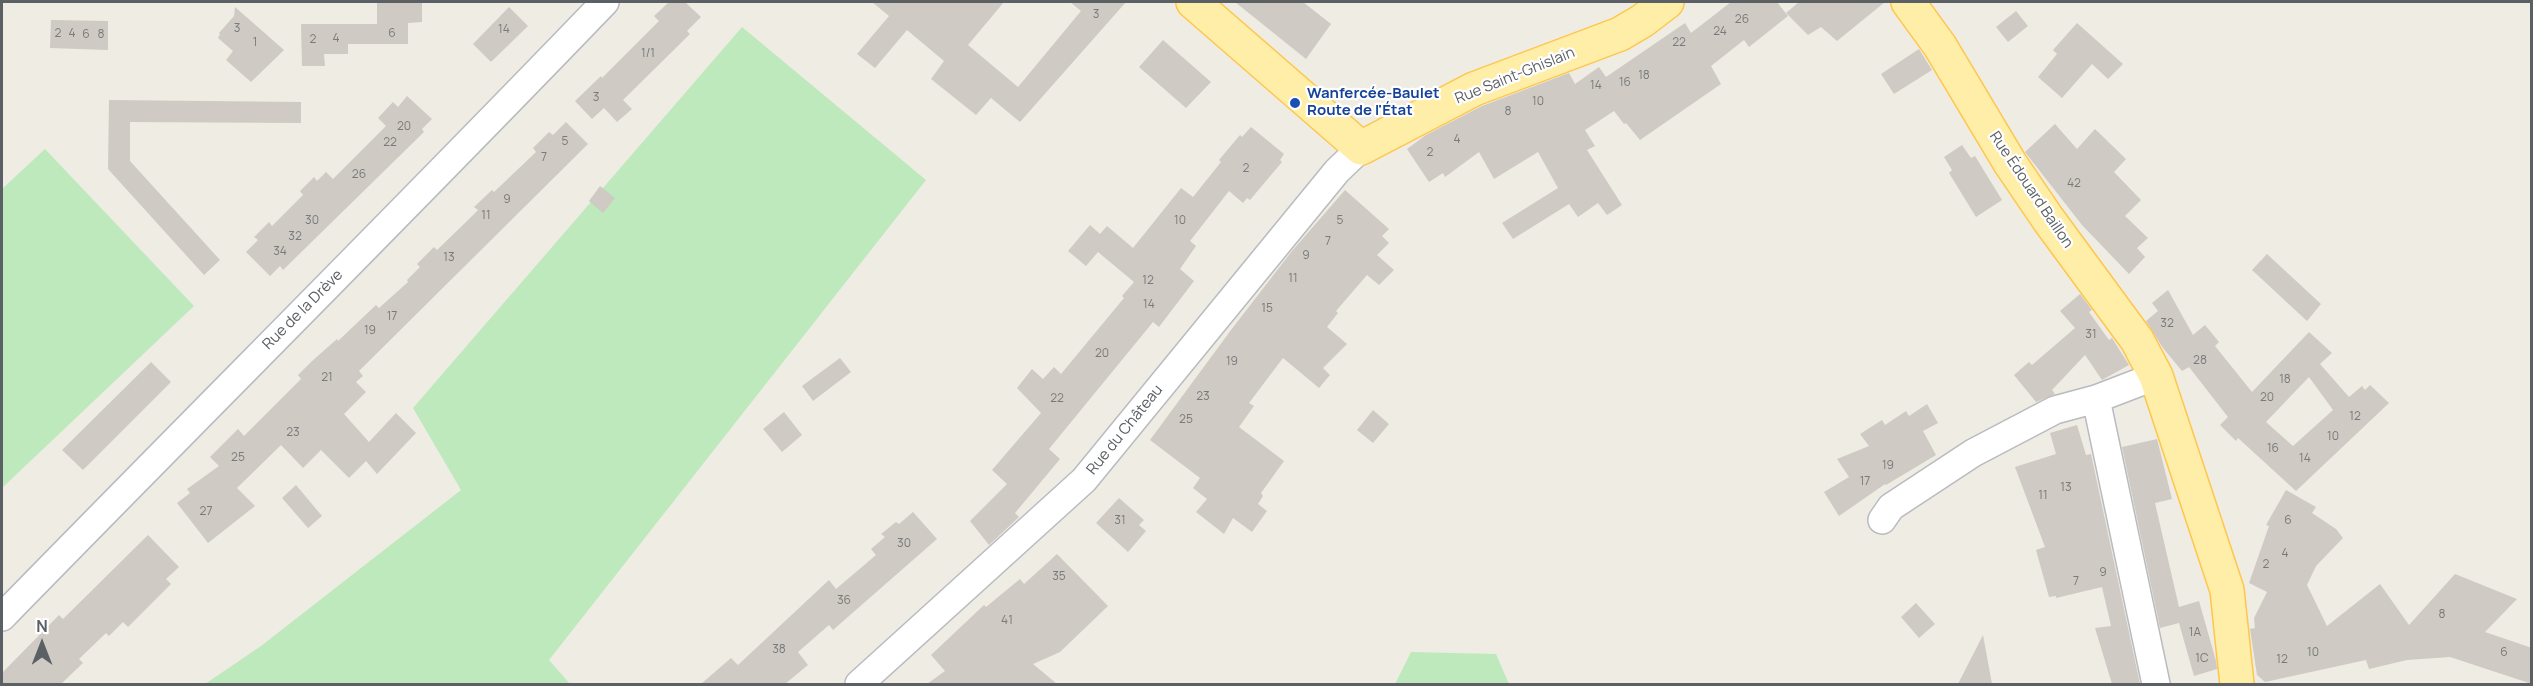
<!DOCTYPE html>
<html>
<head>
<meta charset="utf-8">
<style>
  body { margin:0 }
  #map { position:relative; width:2533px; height:686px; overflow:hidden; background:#efece3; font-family:Manrope,sans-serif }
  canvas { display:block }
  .frame { position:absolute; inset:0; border:3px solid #5b6065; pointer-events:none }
  .north { position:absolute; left:12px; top:614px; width:60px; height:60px; -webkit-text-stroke:4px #fff; paint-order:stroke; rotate:0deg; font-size:16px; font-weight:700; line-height:24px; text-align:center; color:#5b6065 }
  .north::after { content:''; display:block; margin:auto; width:21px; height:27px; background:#5b6065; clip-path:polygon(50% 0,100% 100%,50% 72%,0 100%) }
</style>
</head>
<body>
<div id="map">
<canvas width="2533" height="686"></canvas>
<div class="frame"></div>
<div class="north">N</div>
</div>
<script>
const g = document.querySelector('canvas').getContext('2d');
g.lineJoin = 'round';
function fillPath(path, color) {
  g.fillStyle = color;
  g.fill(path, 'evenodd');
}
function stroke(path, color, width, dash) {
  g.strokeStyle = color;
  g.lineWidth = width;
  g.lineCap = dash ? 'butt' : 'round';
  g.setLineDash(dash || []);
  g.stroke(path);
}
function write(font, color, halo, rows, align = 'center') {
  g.font = font + ' Manrope,sans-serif';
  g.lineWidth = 4.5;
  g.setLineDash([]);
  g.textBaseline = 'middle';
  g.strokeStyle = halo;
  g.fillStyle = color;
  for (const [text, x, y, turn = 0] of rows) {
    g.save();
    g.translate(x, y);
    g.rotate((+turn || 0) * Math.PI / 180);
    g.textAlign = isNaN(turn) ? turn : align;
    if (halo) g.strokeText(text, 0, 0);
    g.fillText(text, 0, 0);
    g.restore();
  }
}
fillPath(new Path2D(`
  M 742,27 L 926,180 L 549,660 L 570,684 L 205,684 L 261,646 L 461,490 L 413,408 Z
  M 45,149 L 194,306 L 2,488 L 2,189 Z
  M 1411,652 L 1496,654 L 1509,684 L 1395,684 Z`), '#bee9bc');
fillPath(new Path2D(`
  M 377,2 L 422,2 L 422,22 L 408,23 L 408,44 L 348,44 L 348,54 L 324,54 L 325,66 L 302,66 L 301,24 L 377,24 Z
  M 669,2 L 685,2 L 701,17 L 687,31 L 690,34 L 623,100 L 632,109 L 617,122 L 604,108 L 592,119 L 575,101 L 601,76 L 602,78 L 659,21 L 654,16 Z
  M 872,2 L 1004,2 L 968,45 L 1018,87 L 1081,11 L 1070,2 L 1126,2 L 1020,122 L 991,98 L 976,115 L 931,79 L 944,61 L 907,30 L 875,68 L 857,54 L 889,16 Z
  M 1235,2 L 1303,2 L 1331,24 L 1306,59 Z
  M 1731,2 L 1777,2 L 1788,16 L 1749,47 L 1744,40 L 1711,66 L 1721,84 L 1640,140 L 1626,123 L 1624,124 L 1614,111 L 1585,130 L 1595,146 L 1587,150 L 1622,205 L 1607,215 L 1598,203 L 1578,217 L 1569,204 L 1513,239 L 1502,223 L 1558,188 L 1538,152 L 1494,179 L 1479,152 L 1445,177 L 1443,173 L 1429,182 L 1407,149 L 1426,135 L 1482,106 L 1569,73 L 1575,84 L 1599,67 L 1606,77 L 1685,23 L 1691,33 Z
  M 1799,2 L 1885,2 L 1837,41 L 1821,27 L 1808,35 L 1786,13 Z
  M 235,7 L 284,50 L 251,82 L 226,60 L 233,51 L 218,38 L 220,34 L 219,33 L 234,16 Z
  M 509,7 L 528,26 L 491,62 L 473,44 Z
  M 2016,11 L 2028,26 L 2008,42 L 1996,27 Z
  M 51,20 L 108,21 L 108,50 L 50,48 Z
  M 2077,23 L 2123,64 L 2108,79 L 2092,64 L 2062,98 L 2038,77 L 2057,54 L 2053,50 Z
  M 1163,40 L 1211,82 L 1186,108 L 1139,67 Z
  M 1919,49 L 1932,70 L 1894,94 L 1881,74 Z
  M 407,96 L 432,119 L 422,129 L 424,132 L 283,270 L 280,266 L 270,276 L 246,252 L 258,240 L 254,237 L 269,222 L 272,226 L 303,195 L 300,191 L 314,177 L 317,181 L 326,172 L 333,179 L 386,126 L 378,118 L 393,102 L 398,107 Z
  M 109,100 L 301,102 L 301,123 L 130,122 L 130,161 L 220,260 L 204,275 L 108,169 Z
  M 566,122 L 588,144 L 359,371 L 363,376 L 356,382 L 366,392 L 344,414 L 369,442 L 396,413 L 416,433 L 377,474 L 366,461 L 349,478 L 321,450 L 303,468 L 281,445 L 237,488 L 255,506 L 208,543 L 177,503 L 190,493 L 187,489 L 219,466 L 210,457 L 238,429 L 244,436 L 301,379 L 298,375 L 311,362 L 337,339 L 338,341 L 376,305 L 379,308 L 408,282 L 407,280 L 420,267 L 417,264 L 434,247 L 437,250 L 465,223 L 478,210 L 474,207 L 492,190 L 494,192 L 536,152 L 533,148 L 549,132 L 553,135 Z
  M 2055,124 L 2077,149 L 2095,129 L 2126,159 L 2114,172 L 2141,200 L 2125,216 L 2148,238 L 2137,248 L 2145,257 L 2129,274 L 2082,225 L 2025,152 Z
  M 1251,127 L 1284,154 L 1280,160 L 1282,162 L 1250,200 L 1247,198 L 1243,203 L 1229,191 L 1190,241 L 1196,246 L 1180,269 L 1194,281 L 1159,327 L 1153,322 L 1049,449 L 1060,459 L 1015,513 L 1019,517 L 989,545 L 970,521 L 1007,484 L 992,470 L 1041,413 L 1017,388 L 1032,369 L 1043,379 L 1054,367 L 1061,374 L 1124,298 L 1122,296 L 1134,282 L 1098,252 L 1086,266 L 1068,251 L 1090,225 L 1100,234 L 1107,226 L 1133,248 L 1181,188 L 1193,197 L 1221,162 L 1219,160 L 1240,135 L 1242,137 Z
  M 1962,145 L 1971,158 L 1975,156 L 2002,200 L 1976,217 L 1949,173 L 1952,170 L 1944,157 Z
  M 600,186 L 615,198 L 603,213 L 589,201 Z
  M 1345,190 L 1389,229 L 1382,236 L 1389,243 L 1377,255 L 1394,270 L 1379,285 L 1367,275 L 1336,311 L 1338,313 L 1327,327 L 1347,344 L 1323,368 L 1330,375 L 1319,388 L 1283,358 L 1249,403 L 1254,406 L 1239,427 L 1284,461 L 1261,493 L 1263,496 L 1258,504 L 1267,511 L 1252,532 L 1233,518 L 1224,534 L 1196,512 L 1207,499 L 1193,488 L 1200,478 L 1150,440 L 1231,330 L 1292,251 Z
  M 2267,254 L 2321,304 L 2307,321 L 2252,270 Z
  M 2168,290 L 2193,335 L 2205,325 L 2219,342 L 2215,346 L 2252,392 L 2309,332 L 2332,353 L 2320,364 L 2349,397 L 2362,386 L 2365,390 L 2370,385 L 2389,403 L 2296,491 L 2238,438 L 2236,441 L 2220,425 L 2228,417 L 2189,367 L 2182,371 L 2163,348 L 2146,321 L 2158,311 L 2152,303 ZM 2309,377 L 2333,410 L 2293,446 L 2266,422 Z
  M 2080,294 L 2092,310 L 2089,312 L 2109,340 L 2112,338 L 2129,365 L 2102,380 L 2085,355 L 2052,390 L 2055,394 L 2036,402 L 2014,375 L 2029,362 L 2032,365 L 2075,328 L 2060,311 Z
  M 840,358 L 851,372 L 813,401 L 802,386 Z
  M 151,362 L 171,382 L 83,470 L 62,450 Z
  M 1927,404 L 1938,423 L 1923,431 L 1936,455 L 1886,485 L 1885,484 L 1839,516 L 1824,492 L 1849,477 L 1837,459 L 1869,446 L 1860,434 L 1882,420 L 1885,425 L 1906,411 L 1909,416 Z
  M 1373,410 L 1389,424 L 1373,443 L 1357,430 Z
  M 784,412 L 802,435 L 782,452 L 763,429 Z
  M 2077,425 L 2086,455 L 2091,454 L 2140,684 L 2112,684 L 2095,628 L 2111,626 L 2102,587 L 2056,598 L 2056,596 L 2049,597 L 2036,550 L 2045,547 L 2015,467 L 2056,454 L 2050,433 Z
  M 2157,439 L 2172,499 L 2155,503 L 2179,607 L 2199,601 L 2216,661 L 2217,669 L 2194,676 L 2179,623 L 2160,628 L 2122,447 Z
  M 296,485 L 322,516 L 308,528 L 282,498 Z
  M 2286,490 L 2316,507 L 2312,513 L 2336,529 L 2343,538 L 2316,566 L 2307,585 L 2327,626 L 2380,584 L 2409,625 L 2455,574 L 2517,599 L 2485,632 L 2532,648 L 2532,684 L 2450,657 L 2407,660 L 2369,669 L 2366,660 L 2265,682 L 2257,675 L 2250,629 L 2255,628 L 2254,618 L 2267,592 L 2249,583 L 2269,526 L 2266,525 Z
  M 1119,498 L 1144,520 L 1139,525 L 1146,531 L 1128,552 L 1096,523 Z
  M 913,512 L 937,539 L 833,630 L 829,625 L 798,652 L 808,665 L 785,684 L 701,684 L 731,658 L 738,665 L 829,580 L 836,589 L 876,555 L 871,549 L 885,537 L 881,534 L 896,522 L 899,524 Z
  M 148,535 L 179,567 L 166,579 L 171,584 L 128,627 L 123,622 L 109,636 L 106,633 L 79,659 L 83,663 L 61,684 L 2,684 L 2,673 L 59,615 L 63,619 Z
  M 1057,554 L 1108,606 L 1060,652 L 1033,664 L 1057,684 L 927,684 L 945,671 L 931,655 L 984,605 L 986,607 L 1020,579 L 1024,584 Z
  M 1916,603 L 1935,624 L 1919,638 L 1901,617 Z
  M 1983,635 L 1992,684 L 1958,684 Z`), '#cfcac3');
const minor = new Path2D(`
  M 2096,399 L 2156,684
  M 1882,520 L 1891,507 L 1973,453 L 2055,410 L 2096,399 L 2156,376
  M 2,617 C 202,412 406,209 605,2
  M 859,684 L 1084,480 L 1337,171 L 1361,148`);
const major = new Path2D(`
  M 1193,2 L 1361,148 L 1474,89 L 1620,34 L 1642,21 L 1667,2
  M 1908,2 L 1940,46 L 2010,163 L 2048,219 L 2137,340 L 2156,376 L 2227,590 L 2237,684`);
stroke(minor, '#b8bbc0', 30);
stroke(major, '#ffc64c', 36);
stroke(minor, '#fff', 27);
stroke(major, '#ffeea8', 33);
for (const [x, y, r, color] of [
  [1295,103,6,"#1a4fb4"]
]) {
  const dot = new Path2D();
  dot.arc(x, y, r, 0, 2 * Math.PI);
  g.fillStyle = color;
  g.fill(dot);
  stroke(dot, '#fff', 2);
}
write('12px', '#787a7c', null, [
  ["3",1096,15],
  ["26",1742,20],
  ["3",237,29],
  ["14",504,30],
  ["24",1720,32],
  ["2",58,34],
  ["4",72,34],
  ["6",392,34],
  ["6",86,35],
  ["8",101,35],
  ["4",336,39],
  ["2",313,40],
  ["1",255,43],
  ["22",1679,43],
  ["1/1",648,54],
  ["18",1644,76],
  ["16",1625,83],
  ["14",1596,86],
  ["3",596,98],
  ["10",1538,102],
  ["8",1508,112],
  ["20",404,127],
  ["4",1457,140],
  ["5",565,142],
  ["22",390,143],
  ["2",1430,153],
  ["7",544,158],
  ["2",1246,169],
  ["26",359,175],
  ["42",2074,184],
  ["9",507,200],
  ["11",486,216],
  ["30",312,221],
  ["10",1180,221],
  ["5",1340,221],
  ["32",295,237],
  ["7",1328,242],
  ["34",280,252],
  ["9",1306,256],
  ["13",449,258],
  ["11",1293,279],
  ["12",1148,281],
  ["14",1149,305],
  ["15",1267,309],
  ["17",392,317],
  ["32",2167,324],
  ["19",370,331],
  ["31",2091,335],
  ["20",1102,354],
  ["28",2200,361],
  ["19",1232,362],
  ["21",327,378],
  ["18",2285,380],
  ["23",1203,397],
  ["20",2267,398],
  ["22",1057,399],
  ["12",2355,417],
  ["25",1186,420],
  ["23",293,433],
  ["10",2333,437],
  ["16",2273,449],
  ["25",238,458],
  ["14",2305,459],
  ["19",1888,466],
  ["17",1865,482],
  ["13",2066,488],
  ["11",2043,496],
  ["27",206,512],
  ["31",1120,521],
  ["6",2288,521],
  ["30",904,544],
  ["4",2285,554],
  ["2",2266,565],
  ["9",2103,573],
  ["35",1059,577],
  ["7",2076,582],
  ["36",844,601],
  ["8",2442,615],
  ["41",1007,621],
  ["1A",2195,633],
  ["38",779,650],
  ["10",2313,653],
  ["6",2504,653],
  ["1C",2202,659],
  ["12",2282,660]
]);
write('15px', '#5b6065', '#fff', [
  ["Rue Saint-Ghislain",1515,76,-22],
  ["Rue Édouard Baillon",2031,190,56],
  ["Rue de la Drève",303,310,-45],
  ["Rue du Château",1125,430,-51]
]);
write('bold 15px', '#164399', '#fff', [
  ["Wanfercée-Baulet",1307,94],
  ["Route de l'État",1307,111]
], 'left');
</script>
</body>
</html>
